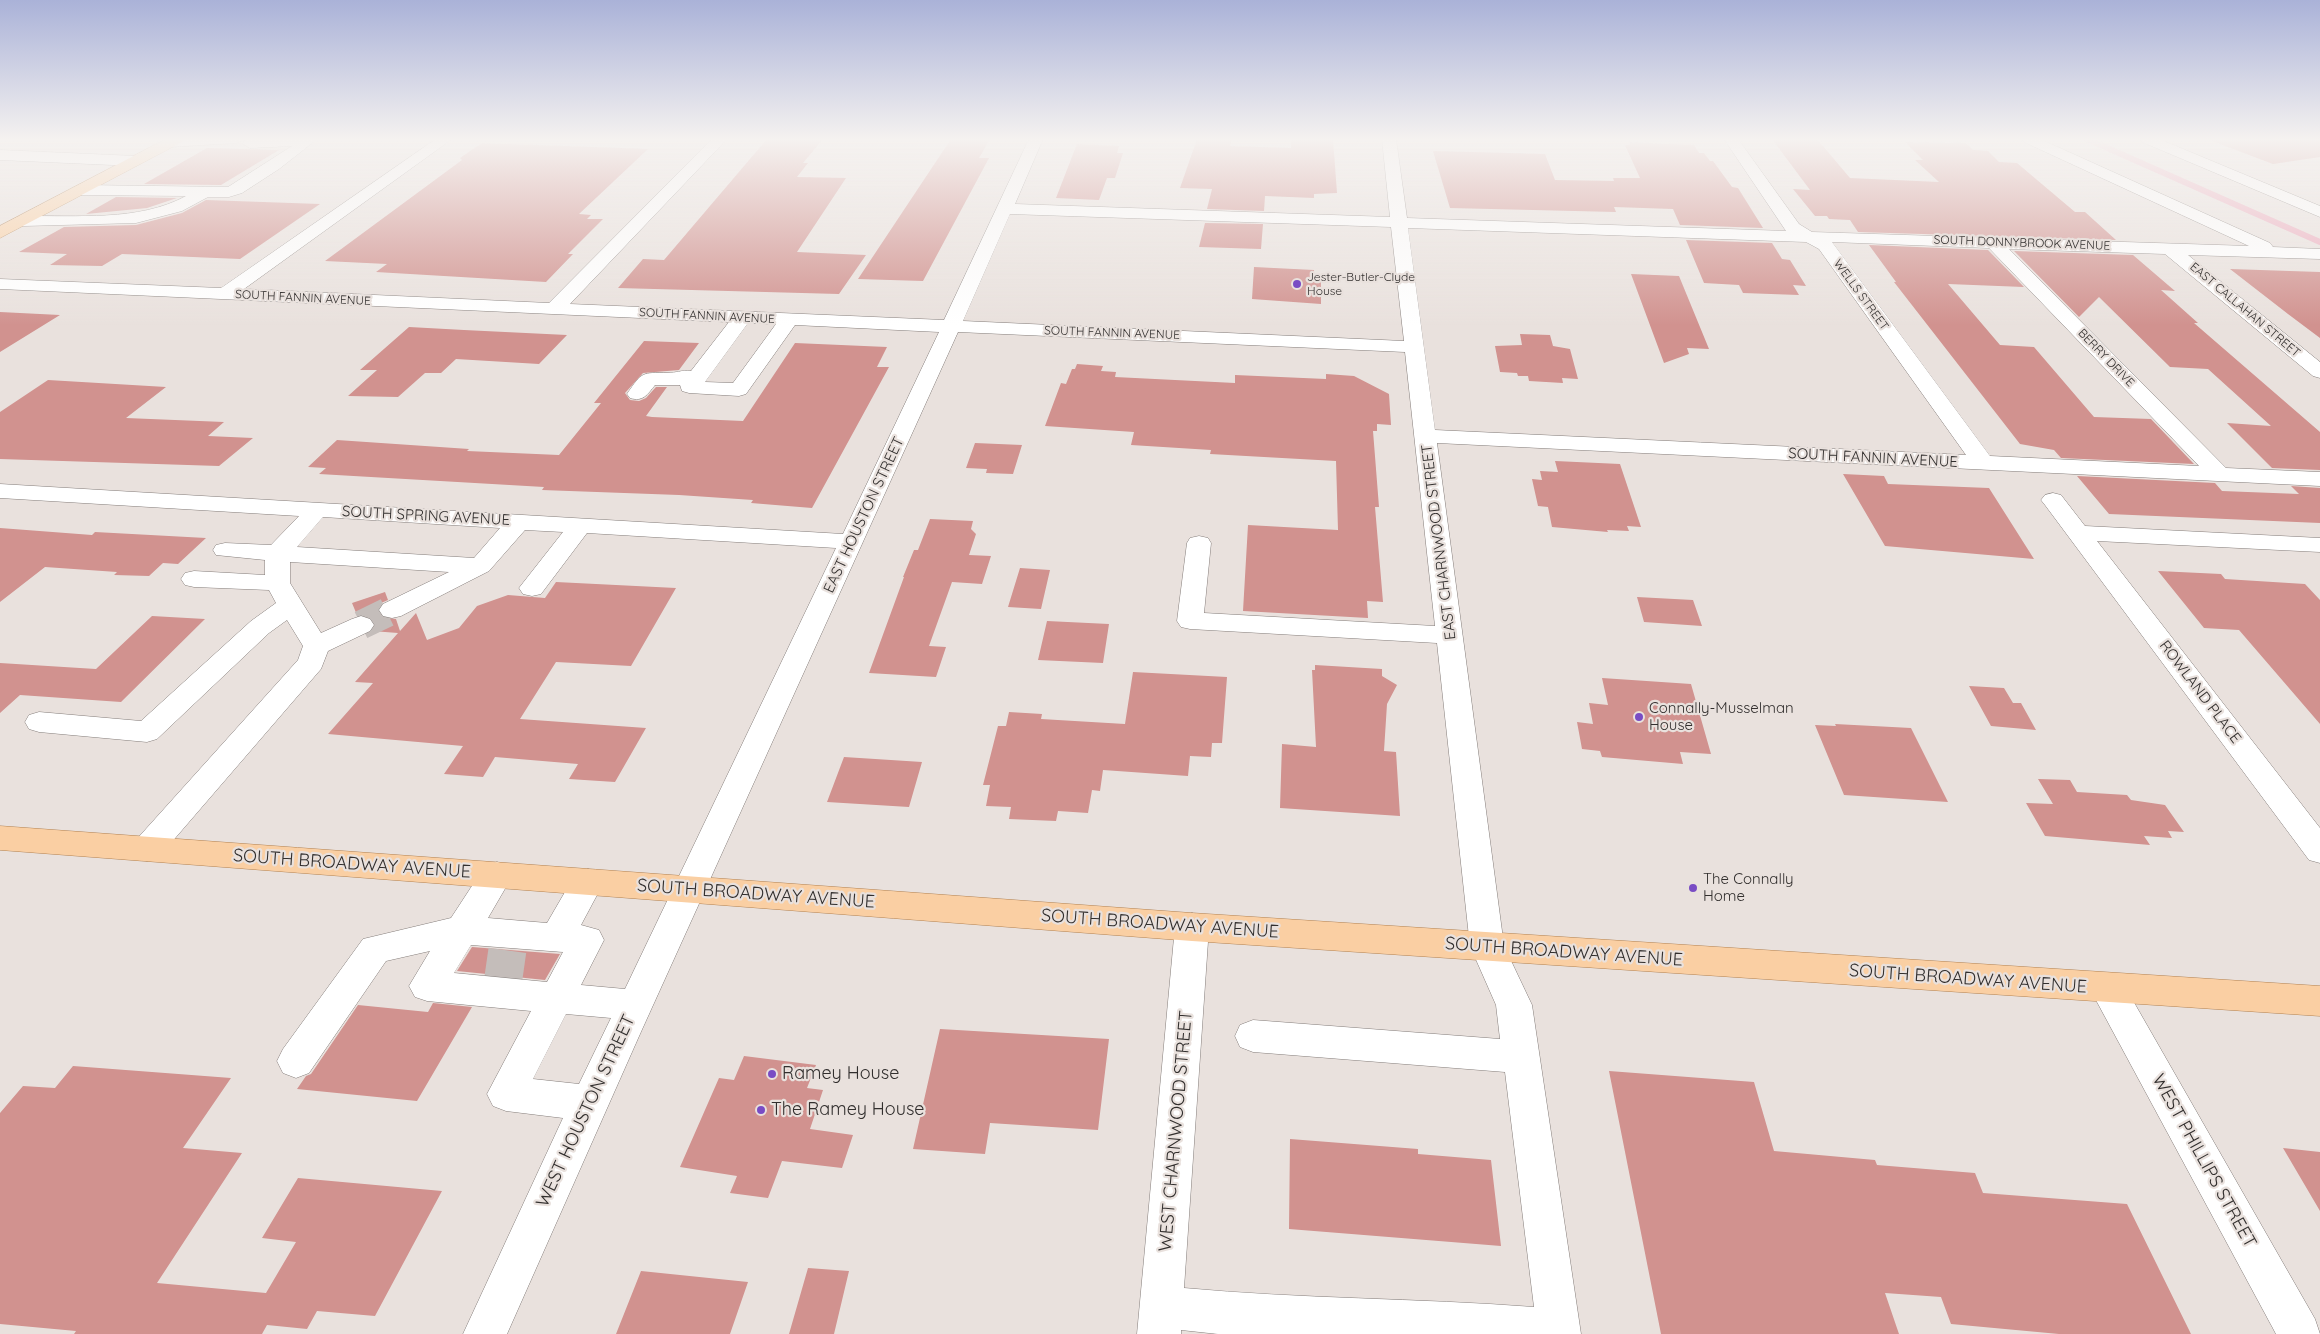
<!DOCTYPE html>
<html>
<head>
<meta charset="utf-8">
<style>
  body { margin:0 }
  canvas { display:block; background:#e9e1dd }
</style>
</head>
<body>
<canvas width="2320" height="1334"></canvas>
<script>
const g = document.querySelector('canvas').getContext('2d');
g.lineJoin = 'round';
function stroke(path, color, width, dash) {
  g.strokeStyle = color;
  g.lineWidth = width;
  g.lineCap = dash ? 'butt' : 'round';
  g.setLineDash(dash || []);
  g.stroke(path);
}
function fillPath(path, color) {
  g.fillStyle = color;
  g.fill(path, 'evenodd');
}
function write(font, color, halo, rows, align = 'center') {
  g.font = font + ' Quicksand,sans-serif';
  g.lineWidth = 4.5;
  g.setLineDash([]);
  g.textBaseline = 'middle';
  g.strokeStyle = halo;
  g.fillStyle = color;
  for (const [text, x, y, turn = 0] of rows) {
    g.save();
    g.translate(x, y);
    g.rotate((+turn || 0) * Math.PI / 180);
    g.textAlign = isNaN(turn) ? turn : align;
    if (halo) g.strokeText(text, 0, 0);
    g.fillText(text, 0, 0);
    g.restore();
  }
}
stroke(new Path2D(`
  M 2087,139 L 2320,242`), '#edaebf', 6);
fillPath(new Path2D(`
  M 767,139 L 823,139 L 803,163 L 808,163 L 797,177 L 846,178 L 797,252 L 866,255 L 839,294 L 618,288 L 643,259 L 664,260 Z
  M 951,139 L 990,139 L 979,158 L 989,158 L 923,281 L 858,279 Z
  M 1197,139 L 1232,139 L 1230,146 L 1291,148 L 1291,139 L 1333,139 L 1337,193 L 1314,194 L 1314,198 L 1265,196 L 1264,211 L 1207,209 L 1212,189 L 1180,188 Z
  M 1772,139 L 1817,139 L 1850,178 L 1939,182 L 1915,160 L 1923,160 L 1905,142 L 1966,143 L 1973,150 L 1988,151 L 1999,162 L 2017,163 L 2075,212 L 2085,212 L 2116,240 L 1858,232 L 1850,220 L 1829,219 L 1827,216 L 1815,216 L 1793,189 L 1810,190 Z
  M 2212,139 L 2320,139 L 2320,157 L 2273,164 L 2212,141 Z
  M 1629,142 L 1694,145 L 1699,153 L 1704,153 L 1710,161 L 1713,161 L 1732,187 L 1738,188 L 1763,228 L 1680,225 L 1673,209 L 1614,207 L 1616,212 L 1450,208 L 1433,151 L 1545,154 L 1555,180 L 1614,181 L 1613,178 L 1640,178 L 1625,145 L 1630,145 Z
  M 482,143 L 648,149 L 579,214 L 591,215 L 587,219 L 603,219 L 568,254 L 573,254 L 546,282 L 376,272 L 387,264 L 325,261 L 462,160 L 460,158 Z
  M 1077,144 L 1119,146 L 1117,153 L 1123,153 L 1115,178 L 1107,178 L 1099,200 L 1056,198 Z
  M 207,148 L 279,150 L 221,185 L 144,184 Z
  M 116,197 L 177,198 L 147,208 L 86,214 Z
  M 206,200 L 320,204 L 240,259 L 122,254 L 102,266 L 50,265 L 67,254 L 19,252 L 64,227 L 136,225 L 182,213 Z
  M 1205,223 L 1263,224 L 1261,249 L 1199,247 Z
  M 1686,240 L 1772,243 L 1782,259 L 1790,260 L 1806,286 L 1793,285 L 1799,295 L 1743,293 L 1739,285 L 1704,283 Z
  M 1869,245 L 1988,250 L 2024,287 L 1948,284 L 2000,345 L 2034,347 L 2094,417 L 2151,419 L 2194,464 L 2061,458 L 2054,450 L 2020,444 L 1894,282 L 1896,282 Z
  M 2014,251 L 2133,255 L 2175,291 L 2161,290 L 2198,323 L 2194,323 L 2320,432 L 2320,470 L 2272,468 L 2227,423 L 2271,426 L 2208,369 L 2170,367 L 2099,297 L 2079,317 Z
  M 1254,267 L 1314,270 L 1314,278 L 1321,279 L 1321,304 L 1252,299 Z
  M 2230,269 L 2320,272 L 2320,338 L 2288,314 Z
  M 1631,274 L 1679,276 L 1709,349 L 1687,348 L 1689,354 L 1664,363 Z
  M 0,312 L 60,315 L 0,352 Z
  M 409,327 L 464,330 L 567,335 L 539,364 L 456,359 L 441,373 L 425,373 L 398,397 L 348,396 L 377,370 L 360,370 Z
  M 1520,334 L 1550,335 L 1553,346 L 1570,349 L 1578,379 L 1562,378 L 1563,383 L 1529,381 L 1528,376 L 1518,376 L 1517,373 L 1500,372 L 1495,346 L 1522,345 Z
  M 644,341 L 699,343 L 679,370 L 643,373 L 625,393 L 630,400 L 639,401 L 646,398 L 656,387 L 667,387 L 646,416 L 652,417 L 743,421 L 795,343 L 887,347 L 877,367 L 889,367 L 812,508 L 751,503 L 753,500 L 679,495 L 542,490 L 544,487 L 319,474 L 326,468 L 308,467 L 337,440 L 469,449 L 467,451 L 559,455 L 601,403 L 594,403 Z
  M 1077,364 L 1103,366 L 1101,371 L 1116,372 L 1115,377 L 1235,383 L 1235,375 L 1326,379 L 1326,374 L 1354,376 L 1389,394 L 1391,425 L 1377,424 L 1377,431 L 1373,431 L 1379,507 L 1375,507 L 1383,602 L 1367,601 L 1368,618 L 1243,611 L 1248,525 L 1338,530 L 1336,461 L 1210,454 L 1211,450 L 1131,445 L 1134,432 L 1045,426 L 1061,383 L 1066,384 L 1072,369 L 1075,369 Z
  M 48,380 L 166,387 L 126,418 L 224,422 L 208,436 L 253,438 L 219,466 L 0,459 L 0,412 Z
  M 975,443 L 1022,445 L 1013,474 L 986,473 L 987,469 L 966,468 Z
  M 1555,461 L 1620,464 L 1641,527 L 1627,526 L 1629,531 L 1607,530 L 1608,532 L 1552,527 L 1548,507 L 1538,506 L 1532,479 L 1542,480 L 1540,471 L 1558,472 Z
  M 1843,474 L 1884,476 L 1888,484 L 1989,488 L 2034,559 L 1885,546 Z
  M 2077,476 L 2215,483 L 2222,491 L 2299,494 L 2291,486 L 2320,488 L 2320,523 L 2109,514 Z
  M 930,519 L 973,521 L 971,529 L 976,534 L 969,555 L 991,556 L 982,584 L 952,582 L 929,646 L 946,647 L 936,677 L 869,673 L 904,577 L 903,577 L 914,550 L 918,550 Z
  M 0,528 L 92,535 L 95,532 L 206,538 L 178,564 L 163,563 L 149,576 L 114,575 L 117,572 L 45,567 L 0,602 Z
  M 1020,568 L 1050,570 L 1041,609 L 1008,607 Z
  M 2158,571 L 2221,574 L 2225,579 L 2305,584 L 2320,600 L 2320,724 L 2239,630 L 2204,628 Z
  M 556,582 L 676,588 L 631,666 L 556,662 L 520,719 L 646,728 L 615,782 L 569,779 L 578,764 L 495,757 L 483,777 L 444,774 L 463,746 L 328,734 L 373,683 L 355,682 L 398,633 L 372,631 L 376,624 L 372,618 L 362,614 L 357,615 L 352,603 L 385,592 L 388,600 L 381,603 L 377,609 L 381,617 L 396,619 L 400,631 L 416,613 L 427,640 L 459,628 L 477,606 L 508,595 L 545,598 Z
  M 1637,597 L 1693,600 L 1702,626 L 1644,622 Z
  M 152,616 L 205,619 L 121,702 L 20,695 L 0,713 L 0,663 L 96,669 Z
  M 1047,621 L 1109,624 L 1103,663 L 1038,660 Z
  M 1315,665 L 1382,669 L 1382,676 L 1397,685 L 1387,704 L 1384,751 L 1396,752 L 1400,816 L 1280,808 L 1282,744 L 1316,747 L 1312,670 L 1315,670 Z
  M 1133,672 L 1227,677 L 1222,743 L 1212,743 L 1211,757 L 1190,756 L 1188,776 L 1103,770 L 1100,791 L 1092,790 L 1088,813 L 1058,811 L 1056,821 L 1009,819 L 1011,807 L 986,806 L 990,785 L 983,785 L 998,726 L 1006,726 L 1009,712 L 1042,714 L 1041,719 L 1125,724 Z
  M 1602,678 L 1691,684 L 1711,754 L 1680,752 L 1683,764 L 1602,757 L 1600,751 L 1582,749 L 1577,722 L 1593,724 L 1589,703 L 1608,705 Z
  M 1969,686 L 2004,688 L 2013,703 L 2021,703 L 2036,730 L 1991,726 Z
  M 1835,724 L 1911,728 L 1948,802 L 1844,795 L 1815,725 L 1836,726 Z
  M 844,757 L 922,762 L 909,807 L 827,802 Z
  M 2038,779 L 2070,780 L 2077,792 L 2127,795 L 2131,800 L 2165,805 L 2184,832 L 2168,831 L 2172,838 L 2144,836 L 2150,845 L 2045,836 L 2026,803 L 2053,804 Z
  M 472,947 L 560,954 L 545,980 L 457,971 Z
  M 433,1003 L 472,1007 L 417,1101 L 297,1089 L 306,1076 L 311,1074 L 358,1005 L 428,1012 Z
  M 940,1029 L 1109,1039 L 1098,1130 L 990,1123 L 985,1154 L 913,1149 Z
  M 744,1056 L 816,1065 L 807,1088 L 823,1090 L 810,1129 L 853,1135 L 842,1168 L 782,1161 L 768,1198 L 730,1193 L 737,1176 L 680,1167 L 719,1078 L 734,1080 Z
  M 73,1066 L 231,1078 L 183,1148 L 242,1153 L 157,1283 L 266,1293 L 296,1242 L 262,1238 L 298,1178 L 442,1191 L 375,1316 L 317,1311 L 307,1329 L 267,1325 L 262,1334 L 74,1334 L 76,1331 L 0,1324 L 0,1113 L 23,1086 L 55,1088 Z
  M 1609,1071 L 1754,1082 L 1774,1151 L 1875,1160 L 1877,1165 L 1975,1173 L 1983,1193 L 2127,1204 L 2191,1334 L 2059,1334 L 1951,1324 L 1941,1297 L 1885,1293 L 1899,1334 L 1661,1334 Z
  M 1290,1139 L 1418,1149 L 1418,1154 L 1491,1160 L 1501,1246 L 1289,1229 Z
  M 2283,1148 L 2320,1152 L 2320,1211 Z
  M 808,1268 L 849,1271 L 834,1334 L 789,1334 Z
  M 641,1271 L 748,1282 L 730,1334 L 616,1334 Z`), '#d1928f');
stroke(new Path2D(`
  M 361,625 L 392,610`), '#c4bdba', 29, [29, 14]);
stroke(new Path2D(`
  M 502,988 L 508,946`), '#c4bdba', 38, [38, 19]);
const minor = new Path2D(`
  M 168,139 L 244,139 L 237,143 L 169,147 L 162,143 Z
  M 245,139 L 316,140 L 279,169 L 242,193 L 229,197 L 208,197 L 182,211 L 136,223 L 24,226 L 18,225 L 16,221 L 18,217 L 24,216 C 77,215 138,222 186,196 L 81,195 L 75,193 L 73,190 L 75,187 L 81,185 L 228,187 L 292,146 L 250,148 L 243,144 Z
  M 436,139 L 452,139 L 244,289 L 549,303 L 712,139 L 727,139 L 570,304 L 944,320 L 1029,139 L 1043,139 L 1015,204 L 1390,217 L 1382,139 L 1396,139 L 1407,218 L 1786,231 L 1724,139 L 1738,139 L 1799,224 L 1812,232 L 2249,246 L 2024,142 L 2022,139 L 2040,139 L 2270,243 L 2273,247 L 2320,249 L 2320,259 L 2188,255 L 2320,362 L 2320,378 L 2313,376 L 2165,254 L 2009,249 L 2226,468 L 2320,472 L 2320,486 L 1437,443 L 1504,946 L 1532,1005 L 1581,1334 L 1218,1334 L 1181,1330 L 1181,1334 L 1137,1334 L 1175,927 L 1180,917 L 1192,913 L 1204,917 L 1209,927 L 1184,1288 C 1300,1299 1417,1298 1534,1307 L 1505,1072 L 1253,1052 L 1240,1047 L 1235,1036 L 1240,1025 L 1253,1020 L 1500,1039 L 1496,1005 L 1470,946 L 1437,643 L 1190,629 L 1181,627 L 1177,621 L 1187,543 L 1190,538 L 1199,536 L 1208,538 L 1211,543 L 1204,613 L 1435,626 L 1405,352 L 958,332 L 640,1034 L 507,1334 L 463,1334 L 563,1118 L 506,1111 L 493,1106 L 487,1094 L 531,1011 L 427,1001 L 415,997 L 409,986 L 430,951 L 386,961 L 309,1073 L 296,1078 L 283,1073 L 277,1061 L 283,1049 L 363,939 L 451,918 L 485,866 L 497,862 L 509,866 L 513,875 L 488,918 L 547,923 L 576,873 L 588,869 L 600,873 L 604,882 L 581,925 L 599,930 L 604,940 L 581,985 L 625,989 L 836,548 L 587,533 L 541,594 L 532,596 L 523,594 L 519,588 L 563,532 L 525,530 L 489,571 L 401,616 L 392,618 L 383,616 L 379,610 L 383,604 L 449,572 L 290,562 L 290,583 L 321,633 L 352,619 L 361,616 L 370,619 L 374,625 L 370,631 L 328,651 L 321,669 L 158,858 L 147,861 L 136,858 L 131,849 L 136,840 L 298,660 L 303,646 L 287,620 L 269,633 L 157,739 L 147,742 L 39,732 L 29,729 L 25,722 L 29,715 L 39,712 L 141,721 L 251,621 L 276,603 L 269,590 L 194,587 L 185,585 L 181,579 L 185,573 L 194,571 L 265,575 L 265,560 L 216,555 L 213,550 L 216,545 L 225,543 L 271,545 L 299,516 L 0,498 L 0,484 L 843,534 L 939,332 L 795,325 L 746,394 L 739,396 L 689,393 L 682,391 L 680,385 L 655,385 C 647,395 643,402 630,398 L 627,394 C 643,371 641,373 668,373 C 676,373 681,370 691,371 L 729,322 L 0,289 L 0,279 L 221,288 ZM 1010,214 L 1391,227 L 1404,341 L 963,321 ZM 1408,228 L 1806,242 L 1819,249 L 1966,455 L 1435,430 ZM 1832,242 L 1989,248 L 2199,466 L 1990,456 ZM 748,323 L 776,324 L 733,383 L 705,382 ZM 323,517 L 500,528 L 474,558 L 297,547 ZM 471,945 L 563,952 L 547,982 L 454,973 ZM 566,1014 L 611,1018 L 579,1084 L 533,1079 Z
  M 2140,139 L 2159,139 L 2320,206 L 2320,217 L 2142,142 Z
  M 0,150 L 136,156 L 144,161 L 136,166 L 0,160 Z
  M 2053,493 L 2061,495 L 2085,526 L 2320,538 L 2320,552 L 2097,541 L 2320,828 L 2320,863 L 2309,860 L 2045,505 L 2041,500 L 2045,495 Z
  M 2108,974 L 2120,978 L 2315,1319 L 2320,1334 L 2276,1334 L 2090,989 L 2096,978 Z`);
const major = new Path2D(`
  M 166,139 L 184,139 L 182,142 L 0,238 L 0,226 Z
  M 0,826 L 1192,913 L 2320,986 L 2320,1016 L 1192,941 L 0,850 Z`);
stroke(minor, '#847d7a', 1);
stroke(major, '#b28252', 1);
fillPath(minor, '#fff');
fillPath(major, '#facfa3');
const sky = g.createLinearGradient(0, 0, 0, 325);
sky.addColorStop(0, '#aab2d8');
sky.addColorStop(0.43, '#f5f2f0');
sky.addColorStop(1, '#f5f2f000');
g.fillStyle = sky;
g.fillRect(0, 0, 2320, 325);
for (const [x, y, r, color] of [
  [1297,284,5,"#794cc4"],
  [1639,717,5,"#794cc4"],
  [1693,888,5,"#794cc4"],
  [772,1074,5,"#794cc4"],
  [761,1110,5,"#794cc4"]
]) {
  const dot = new Path2D();
  dot.arc(x, y, r, 0, 2 * Math.PI);
  g.fillStyle = color;
  g.fill(dot);
  stroke(dot, '#e9e1dd', 2);
}
write('12px', '#322f2e', '#e9e1dd', [
  ["SOUTH DONNYBROOK AVENUE",2022,243,2],
  ["WELLS STREET",1861,295,54],
  ["SOUTH FANNIN AVENUE",303,298,3],
  ["EAST CALLAHAN STREET",2245,310,40],
  ["SOUTH FANNIN AVENUE",707,316,3],
  ["SOUTH FANNIN AVENUE",1112,333,2],
  ["BERRY DRIVE",2106,358,46]
]);
write('12px', '#322f2e', '#e9e1dd', [
  ["Jester-Butler-Clyde",1307,277],
  ["House",1307,291]
], 'left');
write('15px', '#322f2e', '#e9e1dd', [
  ["SOUTH FANNIN AVENUE",1873,458,3],
  ["EAST HOUSTON STREET",864,515,-65],
  ["SOUTH SPRING AVENUE",426,516,3],
  ["EAST CHARNWOOD STREET",1439,542,-97],
  ["ROWLAND PLACE",2200,692,53]
]);
write('15px', '#322f2e', '#e9e1dd', [
  ["Connally-Musselman",1649,708],
  ["House",1649,725],
  ["The Connally",1703,879],
  ["Home",1703,896]
], 'left');
write('18px', '#322f2e', '#e9e1dd', [
  ["SOUTH BROADWAY AVENUE",352,864,4],
  ["SOUTH BROADWAY AVENUE",756,894,4],
  ["SOUTH BROADWAY AVENUE",1160,924,4],
  ["SOUTH BROADWAY AVENUE",1564,952,4],
  ["SOUTH BROADWAY AVENUE",1968,979,4],
  ["WEST HOUSTON STREET",586,1111,-65],
  ["WEST CHARNWOOD STREET",1176,1131,-85],
  ["WEST PHILLIPS STREET",2204,1161,61]
]);
write('18px', '#322f2e', '#e9e1dd', [
  ["Ramey House",782,1074],
  ["The Ramey House",771,1110]
], 'left');
</script>
</body>
</html>
